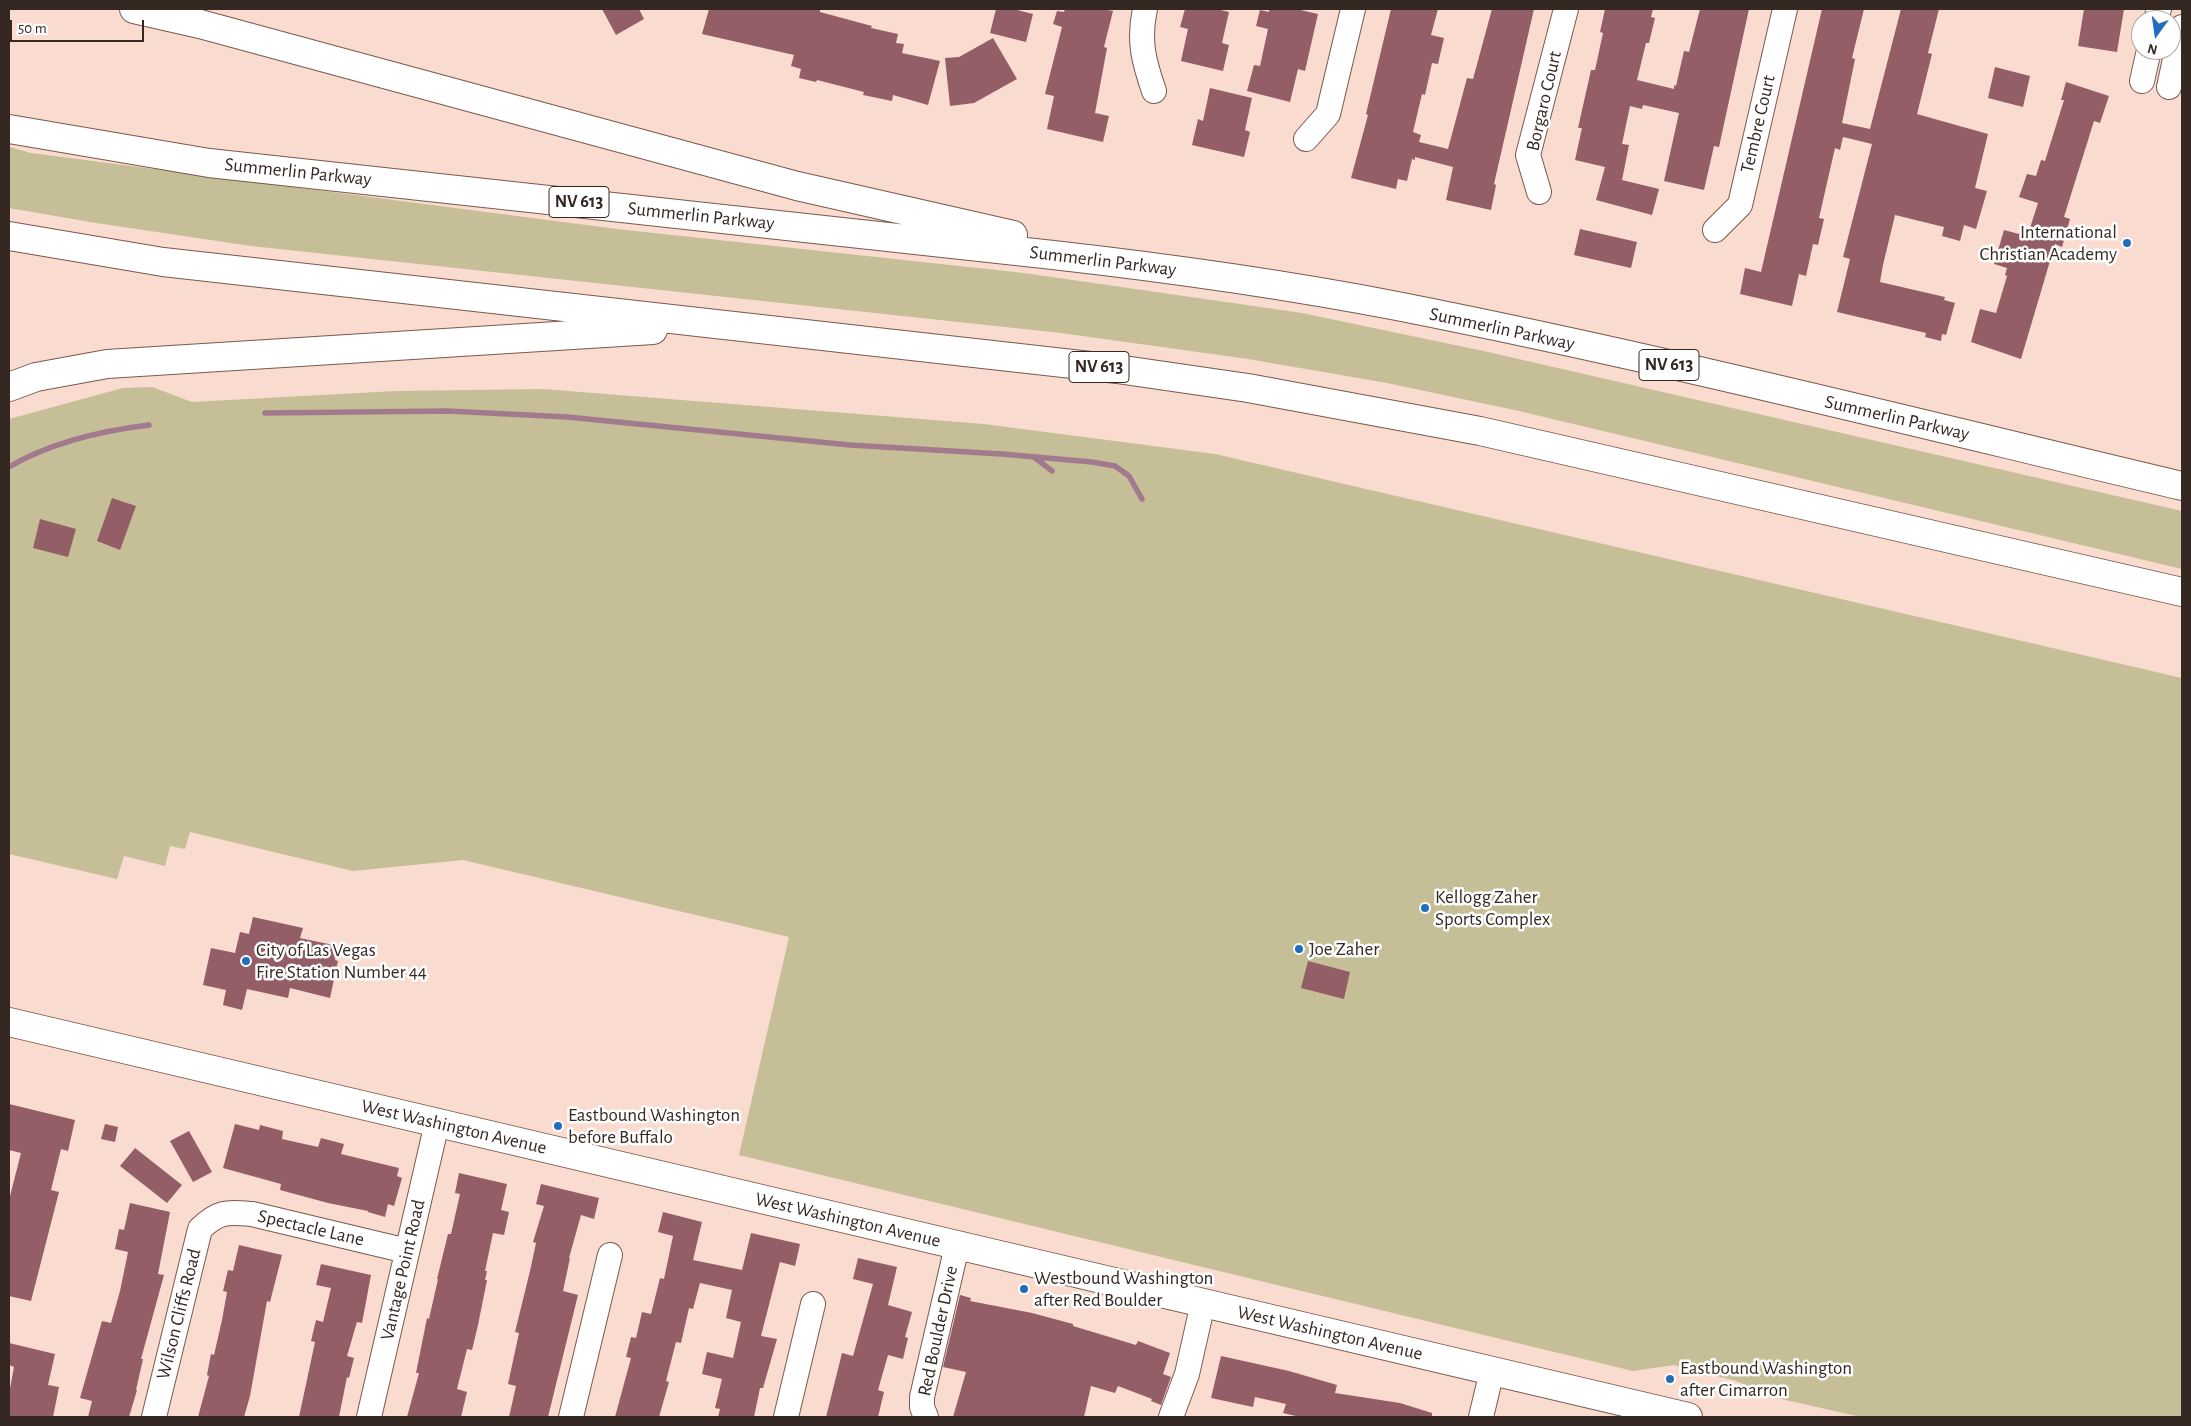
<!DOCTYPE html>
<html>
<head>
<meta charset="utf-8">
<style>
  body { margin:0 }
  #map { position:relative; width:2191px; height:1426px; overflow:hidden; background:#fadbd0; font-family:"Alegreya Sans",sans-serif }
  canvas { display:block }
  .frame { position:absolute; inset:0; border:10px solid #352722; pointer-events:none }
  .north { position:absolute; left:2131px; top:10px; width:50px; height:50px; box-sizing:border-box; background:#fff; border:1px solid #aea9a7; border-radius:50%; rotate:194deg; font-size:14px; font-weight:700; line-height:20px; text-align:center; color:#352722 }
  .north::after { content:''; display:block; margin:auto; width:18px; height:22px; background:#216ebe; clip-path:polygon(50% 0,100% 100%,50% 72%,0 100%) }
  .scale { position:absolute; left:10px; top:20px; width:134px; height:22px; box-sizing:border-box; border:2px solid #352722; border-top:0; padding-left:6px; font-size:15px; line-height:18px; white-space:nowrap; color:#352722; -webkit-text-stroke:4px #fff; paint-order:stroke }
</style>
</head>
<body>
<div id="map">
<canvas width="2191" height="1426"></canvas>
<div class="frame"></div>
<div class="north">N</div>
<div class="scale">50 m</div>
</div>
<script>
const g = document.querySelector('canvas').getContext('2d');
g.lineJoin = 'round';
function fillPath(path, color) {
  g.fillStyle = color;
  g.fill(path, 'evenodd');
}
function stroke(path, color, width, dash) {
  g.strokeStyle = color;
  g.lineWidth = width;
  g.lineCap = dash ? 'butt' : 'round';
  g.setLineDash(dash || []);
  g.stroke(path);
}
function write(font, color, halo, rows, align = 'center') {
  g.font = font + ' "Alegreya Sans",sans-serif';
  g.lineWidth = 5;
  g.setLineDash([]);
  g.textBaseline = 'middle';
  g.strokeStyle = halo;
  g.fillStyle = color;
  for (const [text, x, y, turn = 0] of rows) {
    g.save();
    g.translate(x, y);
    g.rotate((+turn || 0) * Math.PI / 180);
    g.textAlign = isNaN(turn) ? turn : align;
    if (halo) g.strokeText(text, 0, 0);
    g.fillText(text, 0, 0);
    g.restore();
  }
}
fillPath(new Path2D(`
  M 9,147 L 31,153 L 617,229 L 1024,273 L 1302,313 L 1488,352 L 2182,511 L 2182,569 L 1519,411 L 1387,383 L 1248,359 L 1061,333 L 251,246 L 96,223 L 9,208 Z
  M 152,387 L 192,402 L 396,391 L 543,389 L 984,424 L 1215,454 L 2182,678 L 2182,1417 L 1861,1417 L 1777,1398 L 1736,1381 L 1674,1365 L 1633,1371 L 739,1155 L 789,937 L 463,860 L 353,871 L 190,832 L 185,849 L 170,846 L 165,866 L 124,856 L 117,879 L 9,854 L 9,419 L 123,388 Z`), '#c5be96');
stroke(new Path2D(`
  M 265,413 L 448,411 L 567,417 L 850,445 L 1002,454 L 1092,462 L 1115,466 L 1129,476 L 1142,499
  M 1034,457 L 1052,471
  M 9,467 C 51,442 100,431 149,425`), '#a27a8e', 5.5);
fillPath(new Path2D(`
  M 602,9 L 639,9 L 644,19 L 616,35 Z
  M 709,9 L 820,9 L 820,12 L 872,26 L 871,28 L 898,34 L 896,43 L 904,44 L 902,53 L 940,61 L 928,105 L 893,95 L 892,101 L 863,95 L 864,92 L 817,80 L 816,82 L 799,78 L 801,69 L 791,66 L 794,55 L 702,34 Z
  M 996,9 L 1013,9 L 1033,14 L 1026,42 L 990,33 Z
  M 1065,9 L 1102,9 L 1113,11 L 1104,47 L 1107,48 L 1095,113 L 1109,116 L 1103,142 L 1047,129 L 1054,96 L 1045,94 L 1062,27 L 1053,24 L 1057,11 L 1064,12 Z
  M 1185,9 L 1216,9 L 1229,12 L 1222,43 L 1229,45 L 1223,71 L 1181,61 L 1188,29 L 1180,27 Z
  M 1269,9 L 1296,9 L 1318,14 L 1305,71 L 1298,69 L 1290,102 L 1247,91 L 1254,65 L 1260,66 L 1268,29 L 1256,26 L 1260,10 L 1269,12 Z
  M 1391,9 L 1438,9 L 1431,35 L 1444,38 L 1438,64 L 1432,63 L 1425,95 L 1422,94 L 1413,132 L 1421,135 L 1419,142 L 1448,149 L 1467,78 L 1473,79 L 1492,9 L 1534,9 L 1494,184 L 1496,185 L 1491,210 L 1446,200 L 1453,167 L 1415,157 L 1415,160 L 1412,159 L 1407,181 L 1398,179 L 1396,189 L 1351,178 L 1368,115 L 1366,114 Z
  M 1605,9 L 1653,9 L 1651,17 L 1655,18 L 1649,43 L 1646,43 L 1637,80 L 1674,89 L 1674,85 L 1676,86 L 1684,51 L 1689,52 L 1700,9 L 1749,9 L 1719,147 L 1714,146 L 1704,190 L 1664,181 L 1679,113 L 1643,105 L 1642,109 L 1630,106 L 1622,144 L 1629,145 L 1622,180 L 1659,189 L 1652,215 L 1596,200 L 1605,167 L 1575,160 L 1582,128 L 1578,128 L 1591,70 L 1595,70 L 1603,33 L 1600,32 Z
  M 1822,9 L 1864,9 L 1852,58 L 1855,59 L 1842,123 L 1870,129 L 1901,9 L 1939,9 L 1928,53 L 1932,54 L 1917,114 L 1988,134 L 1975,188 L 1987,191 L 1976,229 L 1964,225 L 1960,241 L 1942,236 L 1944,227 L 1895,215 L 1883,265 L 1880,282 L 1945,297 L 1944,300 L 1955,303 L 1946,335 L 1942,334 L 1941,341 L 1925,337 L 1926,333 L 1837,312 L 1850,259 L 1843,257 L 1872,144 L 1843,137 L 1840,150 L 1835,148 L 1819,218 L 1824,219 L 1818,245 L 1813,244 L 1806,276 L 1799,274 L 1792,306 L 1740,294 L 1745,268 L 1761,272 Z
  M 2084,9 L 2124,9 L 2117,52 L 2078,46 Z
  M 993,38 L 1017,79 L 974,103 L 950,106 L 945,58 L 959,57 Z
  M 1995,67 L 2030,76 L 2023,107 L 1988,98 Z
  M 2066,82 L 2109,96 L 2100,123 L 2094,121 L 2064,217 L 2070,219 L 2062,247 L 2055,244 L 2021,359 L 1971,342 L 1980,309 L 1996,313 L 2007,276 L 2005,275 L 2007,268 L 1994,264 L 2004,230 L 2019,234 L 2020,229 L 2029,231 L 2038,203 L 2019,197 L 2027,174 L 2036,176 L 2041,160 L 2045,161 L 2064,100 L 2061,100 Z
  M 1210,88 L 1252,98 L 1245,130 L 1250,132 L 1244,157 L 1192,145 L 1198,119 L 1203,121 Z
  M 1580,229 L 1637,242 L 1631,268 L 1574,255 Z
  M 112,498 L 136,506 L 120,550 L 97,541 Z
  M 40,519 L 76,529 L 68,557 L 33,548 Z
  M 253,917 L 303,928 L 300,938 L 338,946 L 335,960 L 338,961 L 330,998 L 290,988 L 288,998 L 247,989 L 242,1010 L 223,1005 L 226,990 L 203,985 L 211,948 L 235,953 L 240,932 L 249,934 Z
  M 1308,961 L 1350,972 L 1344,999 L 1301,988 Z
  M 9,1104 L 75,1120 L 68,1151 L 61,1149 L 51,1190 L 59,1192 L 31,1301 L 9,1296 L 9,1200 L 21,1153 L 9,1150 Z
  M 105,1124 L 118,1127 L 115,1142 L 101,1139 Z
  M 235,1124 L 259,1130 L 260,1125 L 283,1131 L 282,1139 L 318,1147 L 321,1138 L 344,1144 L 341,1154 L 399,1168 L 397,1176 L 402,1178 L 394,1206 L 388,1204 L 385,1217 L 368,1212 L 368,1211 L 328,1203 L 280,1190 L 281,1184 L 223,1168 Z
  M 189,1131 L 212,1172 L 193,1182 L 170,1141 Z
  M 135,1148 L 182,1185 L 167,1203 L 120,1166 Z
  M 459,1173 L 507,1184 L 501,1210 L 509,1212 L 504,1235 L 493,1233 L 485,1271 L 487,1271 L 485,1280 L 487,1280 L 478,1325 L 472,1350 L 467,1349 L 457,1389 L 467,1392 L 461,1417 L 407,1417 L 419,1373 L 416,1373 L 427,1318 L 429,1319 L 438,1279 L 437,1279 L 448,1234 L 451,1234 L 460,1194 L 455,1193 Z
  M 541,1184 L 599,1198 L 594,1219 L 581,1215 L 569,1258 L 570,1258 L 563,1291 L 578,1295 L 548,1417 L 509,1417 L 516,1386 L 508,1384 L 519,1333 L 515,1332 L 530,1271 L 536,1243 L 533,1242 L 544,1206 L 536,1204 Z
  M 130,1203 L 170,1212 L 158,1274 L 164,1275 L 141,1359 L 143,1359 L 136,1390 L 137,1390 L 129,1417 L 88,1417 L 92,1401 L 80,1398 L 102,1321 L 111,1323 L 120,1291 L 128,1252 L 115,1249 L 119,1229 L 124,1230 Z
  M 663,1212 L 702,1222 L 693,1260 L 742,1270 L 751,1233 L 800,1244 L 795,1266 L 780,1262 L 761,1336 L 777,1339 L 763,1388 L 760,1388 L 754,1417 L 718,1417 L 720,1409 L 715,1408 L 722,1379 L 702,1374 L 707,1352 L 733,1358 L 741,1322 L 726,1318 L 732,1290 L 700,1283 L 693,1309 L 689,1308 L 681,1343 L 676,1342 L 666,1381 L 669,1382 L 659,1417 L 615,1417 L 631,1358 L 626,1357 L 631,1337 L 636,1338 L 642,1312 L 651,1314 L 660,1278 L 664,1279 L 673,1236 L 658,1232 Z
  M 239,1245 L 282,1255 L 270,1302 L 267,1301 L 250,1396 L 244,1417 L 198,1417 L 209,1376 L 207,1375 L 211,1354 L 214,1355 L 222,1320 L 227,1292 L 223,1291 L 228,1270 L 233,1271 Z
  M 858,1258 L 897,1267 L 888,1305 L 912,1312 L 905,1337 L 908,1338 L 903,1359 L 888,1355 L 878,1390 L 884,1392 L 878,1417 L 826,1417 L 842,1353 L 853,1356 L 873,1284 L 853,1279 Z
  M 321,1264 L 371,1275 L 362,1323 L 357,1322 L 347,1356 L 354,1358 L 349,1378 L 347,1377 L 339,1417 L 299,1417 L 315,1342 L 311,1341 L 316,1320 L 323,1322 L 331,1288 L 316,1285 Z
  M 960,1295 L 971,1298 L 970,1301 L 1032,1313 L 1073,1324 L 1073,1326 L 1136,1345 L 1138,1341 L 1170,1353 L 1163,1374 L 1171,1377 L 1161,1405 L 1151,1401 L 1152,1399 L 1118,1386 L 1115,1393 L 1091,1386 L 1084,1417 L 953,1417 L 966,1372 L 943,1367 Z
  M 9,1343 L 55,1354 L 48,1385 L 59,1387 L 53,1417 L 9,1417 L 9,1394 L 14,1367 L 9,1365 Z
  M 1221,1356 L 1289,1371 L 1337,1385 L 1335,1393 L 1400,1403 L 1432,1413 L 1432,1417 L 1300,1417 L 1283,1413 L 1286,1404 L 1255,1397 L 1253,1407 L 1211,1398 Z`), '#945e66');
const minor = new Path2D(`
  M 1145,9 C 1138,41 1144,62 1154,91
  M 2156,20 L 2159,9
  M 2142,81 L 2149,50
  M 2169,87 L 2182,27
  M 1306,139 L 1328,114 L 1353,9
  M 1539,192 L 1528,155 L 1566,9
  M 1715,230 L 1740,205 L 1785,9
  M 154,1417 L 200,1229 C 219,1211 226,1212 252,1214 L 407,1251
  M 369,1417 L 437,1123
  M 571,1417 L 610,1255
  M 786,1417 L 813,1304
  M 926,1417 L 922,1407 L 922,1397 L 957,1246
  M 1171,1417 L 1187,1374 L 1203,1303
  M 1481,1417 L 1492,1371`);
const major = new Path2D(`
  M 9,1022 L 1688,1417`);
const highway = new Path2D(`
  M 134,9 L 200,24 L 797,186 L 1013,235
  M 9,129 L 209,163 L 1053,255 C 1168,268 1283,284 1397,306 C 1661,358 1921,424 2182,486
  M 9,236 L 163,262 L 1117,369 L 1248,388 L 1480,431 L 2182,592
  M 9,387 L 36,377 L 107,364 L 653,330`);
stroke(minor, '#7a594e', 26);
stroke(major, '#7a594e', 30);
stroke(highway, '#7a594e', 30);
stroke(minor, '#fff', 24);
stroke(major, '#fff', 28);
stroke(highway, '#fff', 28);
for (const [x, y, r, color] of [
  [2127,243,5,"#216ebe"],
  [1425,908,5,"#216ebe"],
  [1299,949,5,"#216ebe"],
  [246,961,5,"#216ebe"],
  [558,1126,5,"#216ebe"],
  [1024,1289,5,"#216ebe"],
  [1670,1379,5,"#216ebe"]
]) {
  const dot = new Path2D();
  dot.arc(x, y, r, 0, 2 * Math.PI);
  g.fillStyle = color;
  g.fill(dot);
  stroke(dot, '#fff', 2);
}
for (const [x, y, w] of [
  [579,202,60],
  [1669,365,60],
  [1099,367,60]
]) {
  const box = new Path2D();
  box.roundRect(x - w / 2, y - 15.5, w, 31, 4);
  g.fillStyle = '#fff';
  g.fill(box);
  stroke(box, '#352722', 1);
}
write('bold 18px', '#352722', null, [
  ["NV 613",579,202],
  ["NV 613",1669,365],
  ["NV 613",1099,367]
]);
write('19px', '#352722', '#fff', [
  ["Borgaro Court",1544,101,-77],
  ["Tembre Court",1758,124,-77],
  ["Summerlin Parkway",298,172,6],
  ["Summerlin Parkway",701,216,6],
  ["Summerlin Parkway",1103,261,7],
  ["Summerlin Parkway",1502,329,12],
  ["Summerlin Parkway",1897,418,13],
  ["West Washington Avenue",454,1127,13],
  ["West Washington Avenue",848,1220,13],
  ["Spectacle Lane",311,1228,13],
  ["Vantage Point Road",403,1270,-77],
  ["Wilson Cliffs Road",179,1314,-76],
  ["Red Boulder Drive",938,1331,-78],
  ["West Washington Avenue",1330,1333,13]
]);
write('19px', '#352722', '#fff', [
  ["International",2117,232,"right"],
  ["Christian Academy",2117,254,"right"],
  ["Kellogg Zaher",1435,897],
  ["Sports Complex",1435,919],
  ["Joe Zaher",1309,949],
  ["City of Las Vegas",256,950],
  ["Fire Station Number 44",256,972],
  ["Eastbound Washington",568,1115],
  ["before Buffalo",568,1137],
  ["Westbound Washington",1034,1278],
  ["after Red Boulder",1034,1300],
  ["Eastbound Washington",1680,1368],
  ["after Cimarron",1680,1390]
], 'left');
</script>
</body>
</html>
